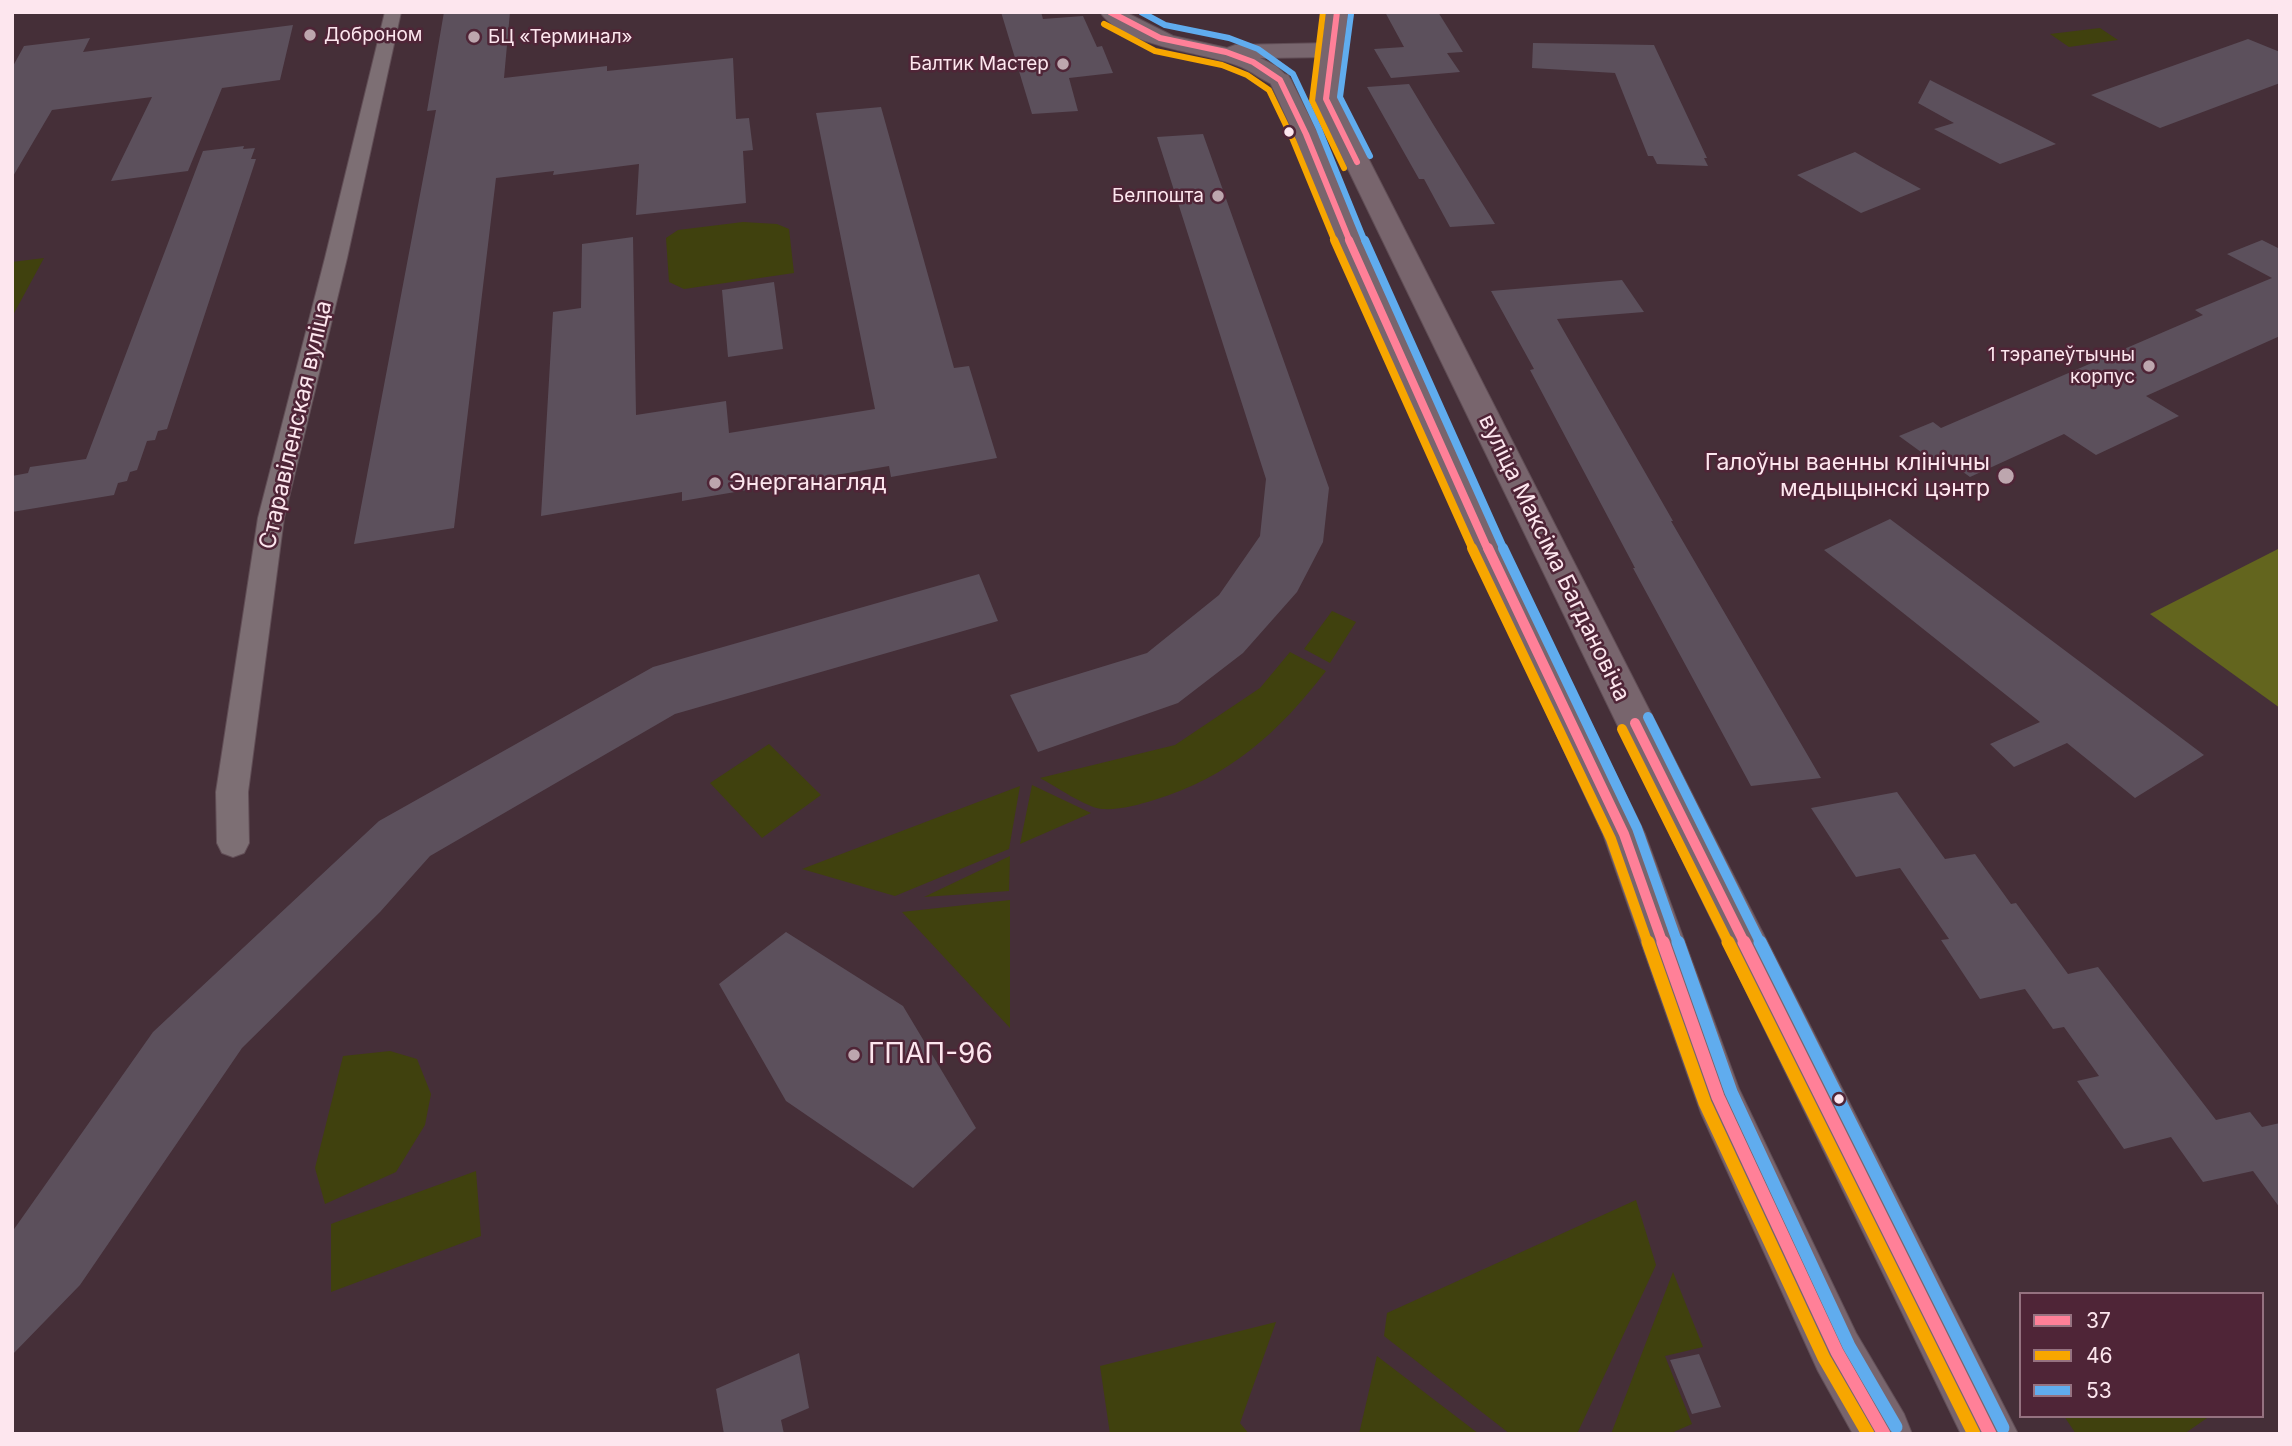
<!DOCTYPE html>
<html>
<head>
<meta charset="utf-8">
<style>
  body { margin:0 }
  #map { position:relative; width:2292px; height:1446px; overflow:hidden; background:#452f38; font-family:Inter,sans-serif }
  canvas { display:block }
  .frame { position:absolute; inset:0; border:14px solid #fde6ee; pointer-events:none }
  .legend { position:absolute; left:2019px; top:1292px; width:245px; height:126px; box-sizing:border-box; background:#4f2537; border:2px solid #957280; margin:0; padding:9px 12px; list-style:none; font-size:21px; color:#fde6ee }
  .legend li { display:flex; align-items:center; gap:14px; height:35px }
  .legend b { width:35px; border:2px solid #957280 }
</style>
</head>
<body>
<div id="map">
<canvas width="2292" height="1446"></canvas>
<div class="frame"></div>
<ul class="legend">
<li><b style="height:9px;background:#ff8098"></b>37</li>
<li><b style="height:9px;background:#f7a600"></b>46</li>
<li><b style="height:9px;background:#60acee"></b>53</li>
</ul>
</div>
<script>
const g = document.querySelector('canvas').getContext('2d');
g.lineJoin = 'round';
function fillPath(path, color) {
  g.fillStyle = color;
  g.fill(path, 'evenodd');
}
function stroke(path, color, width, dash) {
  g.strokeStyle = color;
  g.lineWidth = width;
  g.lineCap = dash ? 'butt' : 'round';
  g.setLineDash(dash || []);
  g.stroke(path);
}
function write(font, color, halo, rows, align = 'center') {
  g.font = font + ' Inter,sans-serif';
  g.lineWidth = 5;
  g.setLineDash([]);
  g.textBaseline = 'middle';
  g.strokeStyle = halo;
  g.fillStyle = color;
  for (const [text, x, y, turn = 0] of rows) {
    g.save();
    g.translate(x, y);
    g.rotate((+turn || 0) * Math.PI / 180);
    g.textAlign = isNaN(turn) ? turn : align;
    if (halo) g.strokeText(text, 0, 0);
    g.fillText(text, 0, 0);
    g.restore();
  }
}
fillPath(new Path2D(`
  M 2100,28 L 2118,40 L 2069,47 L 2050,34 Z
  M 743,222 L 777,224 L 789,229 L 794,273 L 684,289 L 669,282 L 666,238 L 678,230 Z
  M 44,258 L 12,317 L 12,262 Z
  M 1332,611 L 1356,622 L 1330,663 L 1304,649 Z
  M 1290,652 L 1326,671 C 1280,731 1229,778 1154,800 C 1138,805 1120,810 1102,809 C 1087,808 1055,786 1040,778 L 1175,745 L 1260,688 Z
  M 769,744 L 821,795 L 762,838 L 710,783 Z
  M 1032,785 L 1091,813 L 1020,844 Z
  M 1020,786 L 1009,849 L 895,896 L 802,869 Z
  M 1010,856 L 1009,891 L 924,897 Z
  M 1010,900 L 1010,1028 L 902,912 Z
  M 390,1051 L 417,1059 L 431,1094 L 425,1125 L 396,1172 L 325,1204 L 315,1168 L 343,1056 Z
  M 476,1171 L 481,1236 L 331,1292 L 331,1224 Z
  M 1636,1200 L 1656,1265 L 1577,1434 L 1510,1434 L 1384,1336 L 1387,1313 Z
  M 1673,1272 L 1703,1347 L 1665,1356 L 1692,1424 L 1669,1434 L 1611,1434 Z
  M 1276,1322 L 1240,1423 L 1249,1434 L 1110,1434 L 1100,1366 Z
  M 1377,1356 L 1479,1434 L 1359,1434 Z
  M 2064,1416 L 2210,1416 L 2184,1434 L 2076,1434 Z`), '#40410e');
fillPath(new Path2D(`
  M 2280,548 L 2280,708 L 2150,614 Z`), '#63651e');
fillPath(new Path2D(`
  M 444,12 L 510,12 L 504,78 L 607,66 L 607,71 L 733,58 L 736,119 L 749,118 L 753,150 L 743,151 L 746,203 L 636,215 L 639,164 L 553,175 L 554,171 L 496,178 L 454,528 L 354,544 L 436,110 L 427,111 Z
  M 1001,12 L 1041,12 L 1043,19 L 1083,16 L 1097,47 L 1102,46 L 1113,73 L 1069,78 L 1078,111 L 1032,114 Z
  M 1385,12 L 1438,12 L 1463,52 L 1447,53 L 1460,72 L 1391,78 L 1374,49 L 1404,47 Z
  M 293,25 L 280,80 L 222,88 L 188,171 L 111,181 L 152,97 L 52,110 L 12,178 L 12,68 L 24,46 L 90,38 L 83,52 Z
  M 2248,39 L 2280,52 L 2280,83 L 2160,128 L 2091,95 Z
  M 1533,43 L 1654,45 L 1707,158 L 1704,158 L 1708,166 L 1657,164 L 1653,156 L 1648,156 L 1615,73 L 1532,68 Z
  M 1930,80 L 2013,122 L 2056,144 L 2000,164 L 1934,129 L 1954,123 L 1918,103 Z
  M 1409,84 L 1433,124 L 1495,224 L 1450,227 L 1424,179 L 1419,179 L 1367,87 Z
  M 881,107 L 954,368 L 969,366 L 997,458 L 891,477 L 889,466 L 682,501 L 682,492 L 541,516 L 553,312 L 581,308 L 582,244 L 633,237 L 636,415 L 726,401 L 729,433 L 875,409 L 816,113 Z
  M 1203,134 L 1329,488 L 1323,542 L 1297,592 L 1243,653 L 1178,703 L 1038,752 L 1010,695 L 1147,653 L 1219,595 L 1260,536 L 1266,479 L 1157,137 Z
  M 244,146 L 243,149 L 255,148 L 251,159 L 256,159 L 167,429 L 158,431 L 155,440 L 147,441 L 137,470 L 130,472 L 127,481 L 118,483 L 114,495 L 12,512 L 12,476 L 28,473 L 30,467 L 86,459 L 203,151 Z
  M 1855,152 L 1881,167 L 1921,189 L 1861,213 L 1797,175 Z
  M 2262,240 L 2280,249 L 2280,336 L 2146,396 L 2179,416 L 2096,455 L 2064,434 L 1970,477 L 1941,456 L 1932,460 L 1899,436 L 1933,422 L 1941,428 L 2203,315 L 2195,310 L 2272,278 L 2227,254 Z
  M 1622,280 L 1644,312 L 1557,319 L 1673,521 L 1671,521 L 1821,778 L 1751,786 L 1633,568 L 1635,568 L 1530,370 L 1534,369 L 1491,291 Z
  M 774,282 L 783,349 L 728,357 L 722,290 Z
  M 1890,519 L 2204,755 L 2135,798 L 2067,743 L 2014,767 L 1990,744 L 2040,722 L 1824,550 Z
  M 979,574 L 998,621 L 675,714 L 430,856 L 380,912 L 242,1048 L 80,1285 L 12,1355 L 12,1232 L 153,1032 L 379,821 L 653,667 Z
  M 1897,792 L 1945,859 L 1975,854 L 2011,904 L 2016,903 L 2068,974 L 2098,967 L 2216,1120 L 2250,1112 L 2262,1127 L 2280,1123 L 2280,1208 L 2253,1171 L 2203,1182 L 2171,1137 L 2124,1149 L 2077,1081 L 2099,1076 L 2064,1027 L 2053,1029 L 2025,989 L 1980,999 L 1941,940 L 1949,939 L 1900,868 L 1856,877 L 1811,808 Z
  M 786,932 L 903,1006 L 976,1128 L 913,1188 L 786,1101 L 719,984 Z
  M 799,1353 L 809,1408 L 781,1420 L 784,1434 L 724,1434 L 716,1389 Z
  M 1699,1354 L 1721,1407 L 1692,1414 L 1670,1360 Z`), '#5c505c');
const street = new Path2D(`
  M 385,12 L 401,12 L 347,258 L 284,518 L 248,792 L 249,843 L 244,853 L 233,857 L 222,853 L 217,843 L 216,792 L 258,518 L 325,258 Z`);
const secondary = new Path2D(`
  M 1100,12 L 1125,12 L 1173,36 L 1227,48 L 1235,45 L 1332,43 L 1340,45 L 1343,50 L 1340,55 L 1332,57 L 1260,58 L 1276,66 L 1291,80 L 1288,85 L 1280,87 C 1264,83 1252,70 1236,65 C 1199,51 1124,47 1100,12 Z`);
const primary = new Path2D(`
  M 1326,12 L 1348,12 L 1338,99 L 2018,1434 L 1961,1434 L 1314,99 Z
  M 1280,73 L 1288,75 L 1291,80 L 1318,134 L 1377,274 L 1513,567 L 1645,834 L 1739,1089 L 1856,1333 L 1904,1414 L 1912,1434 L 1853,1434 L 1818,1371 L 1701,1113 L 1603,834 L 1479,567 L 1349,274 L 1294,134 L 1269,80 L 1272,75 Z`);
stroke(street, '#614e56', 2);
stroke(secondary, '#614e56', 2);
stroke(primary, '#614e56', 2);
fillPath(street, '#7d6f74');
fillPath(secondary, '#78666e');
fillPath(primary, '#78656d');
stroke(new Path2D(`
  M 1110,12 L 1160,38 L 1226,52 L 1253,62 L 1280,80 L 1306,134 L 1350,242
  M 1337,12 L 1326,99 L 1357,162`), '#ff8098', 6);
stroke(new Path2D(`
  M 1349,240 L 1488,550`), '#ff8098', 8);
stroke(new Path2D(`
  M 1488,548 L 1624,834 L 1663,944
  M 1635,723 L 1745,944`), '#ff8098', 10);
stroke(new Path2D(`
  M 1663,942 L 1718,1097 L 1837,1352 L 1884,1434
  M 1744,942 L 1990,1434`), '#ff8098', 13);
stroke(new Path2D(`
  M 1323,12 L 1312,101 L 1344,168
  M 1104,24 L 1155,51 L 1222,65 L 1247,75 L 1269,90 L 1293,140 L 1335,242`), '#f7a600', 6);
stroke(new Path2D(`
  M 1334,240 L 1473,550`), '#f7a600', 8);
stroke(new Path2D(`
  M 1472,548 L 1611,839 L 1648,944
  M 1622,729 L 1729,944`), '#f7a600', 10);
stroke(new Path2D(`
  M 1648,942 L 1705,1103 L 1824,1358 L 1868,1434
  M 1728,942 L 1974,1434`), '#f7a600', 13);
stroke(new Path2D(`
  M 1141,12 L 1165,25 L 1229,38 L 1258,49 L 1293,74 L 1319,129 L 1365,242
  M 1351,14 L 1340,97 L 1370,156`), '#60acee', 6);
stroke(new Path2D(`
  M 1365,240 L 1504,550`), '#60acee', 8);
stroke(new Path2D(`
  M 1503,548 L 1637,828 L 1678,944
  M 1648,717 L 1761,944`), '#60acee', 10);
stroke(new Path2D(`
  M 1678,942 L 1731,1092 L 1849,1346 L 1896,1427
  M 1760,942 L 2003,1428`), '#60acee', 13);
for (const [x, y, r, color] of [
  [310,35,7,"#bda6ae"],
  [474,37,7,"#bda6ae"],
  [1063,64,7,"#bda6ae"],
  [1289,132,6,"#fde6ee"],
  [1218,196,7,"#bda6ae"],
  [2149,366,7,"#bda6ae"],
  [2006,476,9,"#bda6ae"],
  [715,483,7,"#bda6ae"],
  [854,1055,7,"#bda6ae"],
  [1839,1099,6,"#fde6ee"]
]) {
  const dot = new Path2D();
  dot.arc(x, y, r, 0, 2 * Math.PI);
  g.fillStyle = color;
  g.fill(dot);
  stroke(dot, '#4f2537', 2.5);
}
write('19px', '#fde6ee', '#4f2537', [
  ["Доброном",324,35,"left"],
  ["БЦ «Терминал»",488,37,"left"],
  ["Балтик Мастер",1049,64],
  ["Белпошта",1204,196],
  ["1 тэрапеўтычны",2135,355],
  ["корпус",2135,377]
], 'right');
write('23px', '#fde6ee', '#4f2537', [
  ["Старавіленская вуліца",296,425,-77],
  ["вуліца Максіма Багдановіча",1554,558,64]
]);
write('23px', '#fde6ee', '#4f2537', [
  ["Галоўны ваенны клінічны",1990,463],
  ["медыцынскі цэнтр",1990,489],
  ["Энерганагляд",729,483,"left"]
], 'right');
write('28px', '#fde6ee', '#4f2537', [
  ["ГПАП-96",868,1055]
], 'left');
</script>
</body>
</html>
